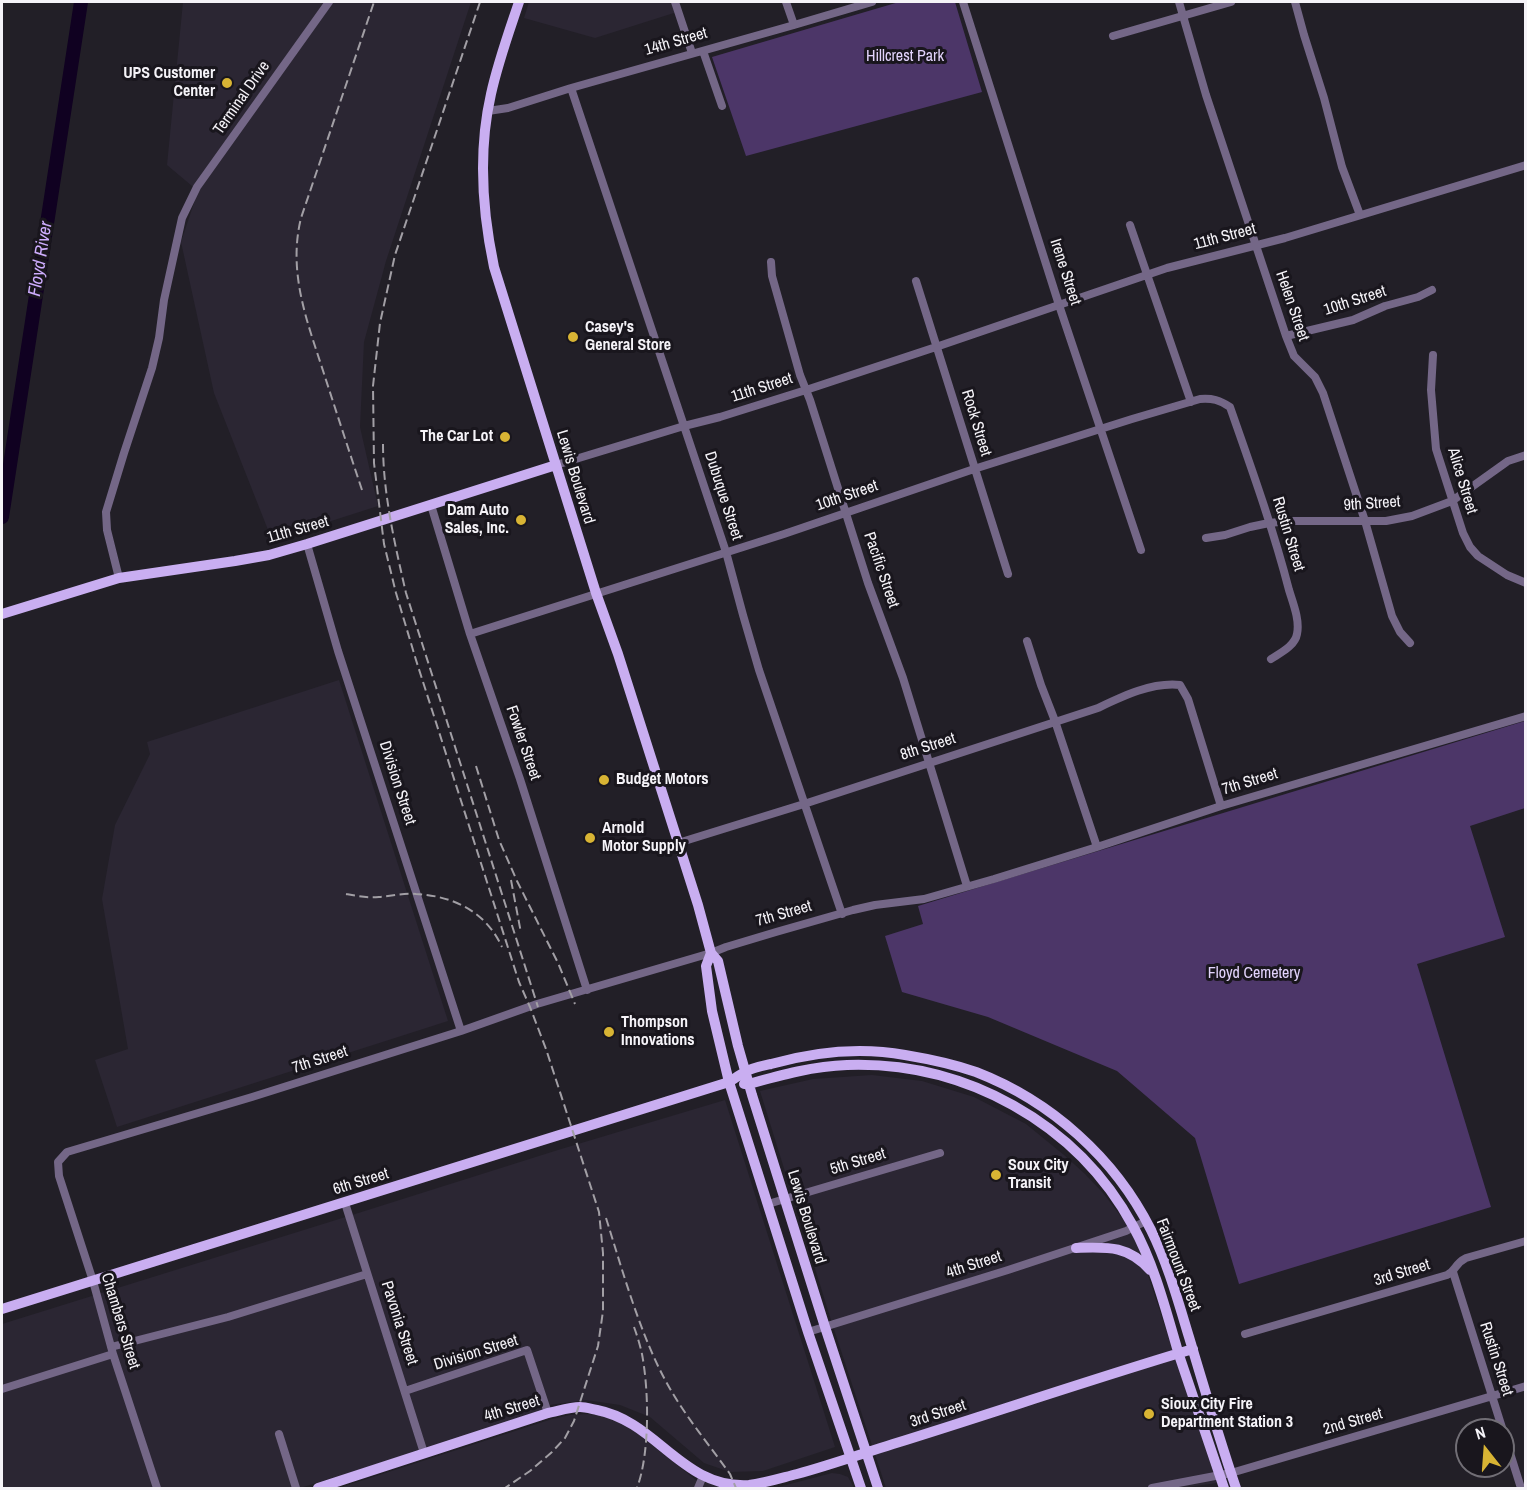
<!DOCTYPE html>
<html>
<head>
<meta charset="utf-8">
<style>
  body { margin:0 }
  #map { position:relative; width:1527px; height:1490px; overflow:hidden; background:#221f27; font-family:"Archivo Narrow",sans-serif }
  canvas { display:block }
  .frame { position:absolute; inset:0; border:3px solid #f5f3f8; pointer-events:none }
  .north { position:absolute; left:1455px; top:1418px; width:60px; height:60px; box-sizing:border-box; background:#19161d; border:2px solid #716e75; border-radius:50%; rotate:343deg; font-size:16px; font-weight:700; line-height:24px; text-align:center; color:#f5f3f8 }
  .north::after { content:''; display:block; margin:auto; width:21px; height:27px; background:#d8b434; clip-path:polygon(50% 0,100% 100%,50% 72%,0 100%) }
</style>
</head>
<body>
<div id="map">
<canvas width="1527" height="1490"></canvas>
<div class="frame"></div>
<div class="north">N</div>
</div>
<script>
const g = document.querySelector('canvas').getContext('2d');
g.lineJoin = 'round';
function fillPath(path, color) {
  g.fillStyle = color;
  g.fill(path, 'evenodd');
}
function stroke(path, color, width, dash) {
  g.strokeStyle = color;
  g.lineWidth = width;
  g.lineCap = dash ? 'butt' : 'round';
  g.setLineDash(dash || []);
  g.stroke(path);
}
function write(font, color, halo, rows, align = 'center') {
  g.font = font + ' "Archivo Narrow",sans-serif';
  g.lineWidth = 6;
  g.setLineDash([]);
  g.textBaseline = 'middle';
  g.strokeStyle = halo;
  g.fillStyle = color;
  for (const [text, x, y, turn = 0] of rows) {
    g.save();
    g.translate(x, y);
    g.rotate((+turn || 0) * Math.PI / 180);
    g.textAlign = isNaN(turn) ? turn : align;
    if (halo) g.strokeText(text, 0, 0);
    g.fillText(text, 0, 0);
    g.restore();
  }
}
fillPath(new Path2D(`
  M 183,2 L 471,2 L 386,261 L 364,342 L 360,427 L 378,506 L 272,540 L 214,393 L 181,242 L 198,191 L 167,165 Z
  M 529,2 L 674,2 L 677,12 L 595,38 L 524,18 Z
  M 339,680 L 448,1021 L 117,1127 L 95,1060 L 128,1049 L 102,899 L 115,825 L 150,754 L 147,742 Z
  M 872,1075 L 922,1081 L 974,1097 L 1026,1124 L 1064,1155 L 1085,1174 L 1103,1193 L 1126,1223 L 1137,1242 L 1217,1483 L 1181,1488 L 886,1488 L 831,1320 L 760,1091 L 813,1079 Z
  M 725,1100 L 835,1447 L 763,1471 L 730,1472 L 704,1463 L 650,1417 L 620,1405 L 586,1400 L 549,1405 L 550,1410 L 300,1488 L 2,1488 L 2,1324 L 352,1215 L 558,1150 Z
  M 587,1414 L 602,1415 L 628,1426 L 696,1480 L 718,1486 L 743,1488 L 339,1488 L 552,1419 L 570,1415 Z
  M 832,1473 L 840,1474 L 848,1477 L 854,1488 L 775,1488 Z`), '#2b2633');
fillPath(new Path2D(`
  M 899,2 L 955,2 L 982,92 L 746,156 L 712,57 Z
  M 1525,721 L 1525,808 L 1470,826 L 1505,937 L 1417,964 L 1491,1207 L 1239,1284 L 1195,1138 L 1117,1071 L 988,1017 L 902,992 L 885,936 L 923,924 L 918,906 Z`), '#4c3668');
stroke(new Path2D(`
  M 2,517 L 81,2`), '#100121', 14);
stroke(new Path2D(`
  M 675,2 L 692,53
  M 786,2 L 794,25
  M 963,2 L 1059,305 L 1141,550
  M 1179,2 L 1206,95 L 1286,336 L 1294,356 L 1315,377 L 1323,393 L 1365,521 L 1392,616 L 1400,632 L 1410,643
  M 1295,2 L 1304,35 L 1324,98 L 1342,167 L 1360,215
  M 1113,36 L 1231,2
  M 703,51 L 722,106
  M 571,88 L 684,426 L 726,552 L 743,615 L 759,670 L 842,914
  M 488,111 L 508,108 L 571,88 L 794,25 L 872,2
  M 1130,225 L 1191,402
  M 771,262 L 772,276 L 800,375 L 810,400 L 868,583 L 903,678 L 967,886
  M 916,281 L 1008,574
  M 1286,336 L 1353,320 L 1385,306 L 1418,297 L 1432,290
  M 1433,355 L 1431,390 L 1436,449 L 1463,533 L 1470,547 L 1478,556 L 1507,575 L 1526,583
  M 556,465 L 684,426 L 720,417 L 806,390 L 936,347 L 1167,268 L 1285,238 L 1526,165
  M 431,505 L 470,634 L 520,779 L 587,990
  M 1206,538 L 1225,535 L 1250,527 L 1269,523 L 1290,521 L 1386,521 L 1412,516 L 1452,501 L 1508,461 L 1526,455
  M 307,544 L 338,651 L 461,1031
  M 119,578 L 107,530 L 106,512 L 124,453 L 152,368 L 159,338 L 164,300 L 182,218 L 197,187 L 329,2
  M 470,634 L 784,534 L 974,469 L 1132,419 L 1200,399 C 1212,398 1220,400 1230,407 C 1251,467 1273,528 1289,590 C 1293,603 1300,620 1297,634 C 1295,646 1280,653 1271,659
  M 1027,641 L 1041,685 L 1055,721 L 1097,847
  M 678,843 L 804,804 L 1098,708 C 1123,696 1152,682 1180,685 L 1188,699 L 1221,806
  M 345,1203 L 424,1453
  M 768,1204 L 940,1153
  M 1453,1272 L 1521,1488
  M 808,1332 L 1008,1270 L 1126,1231 L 1146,1221
  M 1245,1334 L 1447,1275 C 1457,1270 1454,1264 1466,1258 L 1526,1241
  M 111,1347 L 228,1317 L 367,1274
  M 2,1389 L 113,1354
  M 405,1391 L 527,1350 L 548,1413
  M 279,1434 L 296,1488
  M 157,1488 L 113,1354 L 93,1281 L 59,1176 L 58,1162 L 67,1152 L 252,1097 L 461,1031 L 537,1004 L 711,953 L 726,947 L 776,932 L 853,910 L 875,905 L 924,899 L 994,879 L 1097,847 L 1221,806 L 1526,716
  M 698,1488 L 703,1476
  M 1152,1488 L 1231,1473 L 1526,1386`), '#746787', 8);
stroke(new Path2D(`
  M 519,2 C 509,32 498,62 491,94 C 478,151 482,210 494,267 L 596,593 L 618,654 L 698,905 L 711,953 L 718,961 L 738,1046 L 752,1095 L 825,1327 L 878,1488
  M 2,614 L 119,578 L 235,561 L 269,555 L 307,544 L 556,465
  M 711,953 L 706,966 L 712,1011 L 729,1082 L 808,1332 L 861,1488
  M 744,1084 L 749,1084 C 781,1075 814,1066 847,1065 C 965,1061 1077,1123 1133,1226 C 1155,1266 1166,1311 1179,1355 C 1194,1399 1209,1444 1224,1488
  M 1076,1248 C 1107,1247 1128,1245 1150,1270
  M 2,1309 L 729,1082 C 734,1079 739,1075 745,1072 C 752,1068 762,1066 771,1064 C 814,1052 861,1047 905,1055 C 929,1059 953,1064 976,1072 C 1051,1101 1115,1158 1151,1230 C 1168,1264 1178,1301 1189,1337 C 1204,1387 1219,1438 1236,1488
  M 318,1488 L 548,1413 C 558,1411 570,1407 580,1407 C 585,1407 592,1409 597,1410 C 658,1422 682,1489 749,1485 C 765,1483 781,1478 797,1474 C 830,1465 861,1454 893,1444 C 993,1413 1092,1379 1193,1349`), '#c9aef1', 10);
stroke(new Path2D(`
  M 480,2 L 395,255 L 380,323 L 373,386 L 374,463 L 384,544 L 396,593 L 416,660 L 519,982 L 530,1007 L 546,1049 L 599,1212 L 603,1253 L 603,1311 L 598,1346 L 574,1421 L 565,1438 L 552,1452 L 530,1471 L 505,1488
  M 383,444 C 383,494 395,545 406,593 L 538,1007
  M 362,490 C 350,454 338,417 326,380 C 309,326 287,275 301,218 L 374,2
  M 476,766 L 499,840 L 517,881 L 558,963 L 575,1004
  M 511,880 L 521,933
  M 346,894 C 357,896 367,898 379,897 C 391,896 403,893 416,894 C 454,896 486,912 502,947
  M 606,1218 C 623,1272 641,1338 669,1387 C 686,1417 710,1446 730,1474 L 736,1488
  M 634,1327 C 637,1335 640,1345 642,1354 C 649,1391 650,1453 637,1488`), '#a29fa5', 2, [9, 4.5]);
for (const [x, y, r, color] of [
  [227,83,6,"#d8b434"],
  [573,337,6,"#d8b434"],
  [505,437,6,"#d8b434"],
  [521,520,6,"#d8b434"],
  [604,780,6,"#d8b434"],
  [590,838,6,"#d8b434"],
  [609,1032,6,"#d8b434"],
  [996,1175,6,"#d8b434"],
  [1149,1414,6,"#d8b434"]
]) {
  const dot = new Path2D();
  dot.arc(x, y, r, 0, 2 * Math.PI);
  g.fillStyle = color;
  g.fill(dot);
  stroke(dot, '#19161d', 2);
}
write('16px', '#f5f3f8', '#19161d', [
  ["14th Street",676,42,-16],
  ["Terminal Drive",242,98,-55],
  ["11th Street",1225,237,-15],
  ["Irene Street",1065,272,72],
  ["10th Street",1355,301,-18],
  ["Helen Street",1292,306,71],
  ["11th Street",762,388,-18],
  ["Rock Street",976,423,73],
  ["Lewis Boulevard",575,477,73],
  ["Alice Street",1462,481,73],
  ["Dubuque Street",723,496,72],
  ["10th Street",847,496,-19],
  ["9th Street",1372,504,-4],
  ["11th Street",298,530,-16],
  ["Rustin Street",1288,534,73],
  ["Pacific Street",881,570,71],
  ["Fowler Street",523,743,71],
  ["8th Street",928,747,-18],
  ["7th Street",1250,782,-17],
  ["Division Street",397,783,72],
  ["7th Street",784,914,-16],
  ["7th Street",320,1060,-18],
  ["5th Street",858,1162,-17],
  ["6th Street",361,1182,-17],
  ["Lewis Boulevard",806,1217,73],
  ["4th Street",974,1265,-18],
  ["Fairmount Street",1178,1265,69],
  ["3rd Street",1402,1273,-17],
  ["Chambers Street",120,1321,73],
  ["Pavonia Street",399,1323,72],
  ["Division Street",476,1353,-17],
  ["Rustin Street",1496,1359,72],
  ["4th Street",512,1409,-17],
  ["3rd Street",938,1414,-18],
  ["2nd Street",1353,1422,-16]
]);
write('16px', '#e2d3fc', '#19161d', [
  ["Hillcrest Park",905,57],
  ["Floyd Cemetery",1254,974]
]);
write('bold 16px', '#f5f3f8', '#19161d', [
  ["UPS Customer",215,74,"right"],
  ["Center",215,92,"right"],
  ["Casey's",585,328],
  ["General Store",585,346],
  ["The Car Lot",493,437,"right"],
  ["Dam Auto",509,511,"right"],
  ["Sales, Inc.",509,529,"right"],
  ["Budget Motors",616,780],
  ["Arnold",602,829],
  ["Motor Supply",602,847],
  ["Thompson",621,1023],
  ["Innovations",621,1041],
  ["Soux City",1008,1166],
  ["Transit",1008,1184],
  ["Sioux City Fire",1161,1405],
  ["Department Station 3",1161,1423]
], 'left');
write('italic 18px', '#cdacfd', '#19161d', [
  ["Floyd River",41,259,-81]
]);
</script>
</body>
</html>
